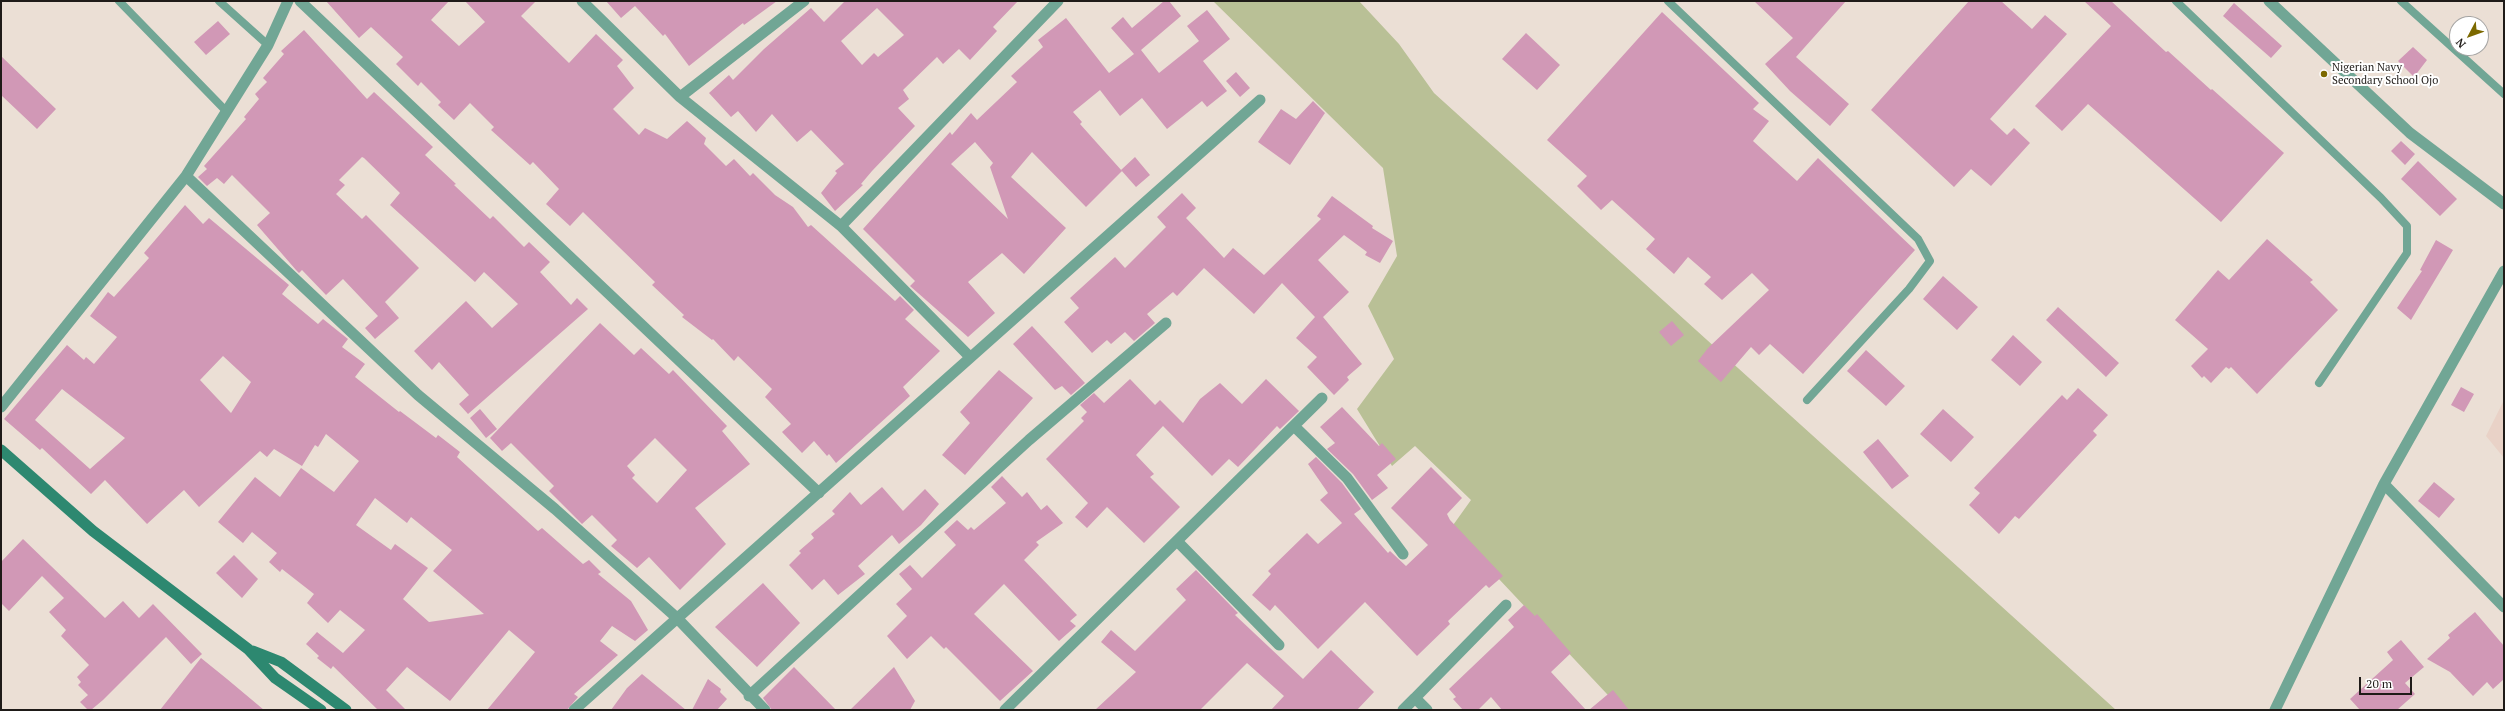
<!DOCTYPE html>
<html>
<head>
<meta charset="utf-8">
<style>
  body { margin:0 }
  #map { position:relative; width:2505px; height:711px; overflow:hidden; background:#ebdfd5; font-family:"PT Serif",serif }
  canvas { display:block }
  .frame { position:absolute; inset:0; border:2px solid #1f1b18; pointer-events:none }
  .north { position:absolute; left:2449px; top:16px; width:40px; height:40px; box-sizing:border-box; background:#fff; border:1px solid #a5a4a3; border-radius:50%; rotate:229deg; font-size:11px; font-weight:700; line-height:16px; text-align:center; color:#1f1b18 }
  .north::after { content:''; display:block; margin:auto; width:14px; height:18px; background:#7c6900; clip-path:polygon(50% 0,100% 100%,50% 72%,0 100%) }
  .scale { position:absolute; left:2359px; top:677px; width:53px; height:18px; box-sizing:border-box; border:2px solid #1f1b18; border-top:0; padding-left:5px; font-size:12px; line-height:14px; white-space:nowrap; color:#1f1b18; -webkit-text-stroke:3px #fff; paint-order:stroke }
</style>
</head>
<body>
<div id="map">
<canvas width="2505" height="711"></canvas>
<div class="frame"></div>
<div class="north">N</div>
<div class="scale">20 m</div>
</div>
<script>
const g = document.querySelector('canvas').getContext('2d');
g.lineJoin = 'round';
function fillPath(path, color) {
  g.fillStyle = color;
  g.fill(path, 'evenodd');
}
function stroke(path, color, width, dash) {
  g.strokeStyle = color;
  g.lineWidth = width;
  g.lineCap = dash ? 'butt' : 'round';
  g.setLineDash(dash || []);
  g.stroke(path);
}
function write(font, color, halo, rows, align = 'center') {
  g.font = font + ' "PT Serif",serif';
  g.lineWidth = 4;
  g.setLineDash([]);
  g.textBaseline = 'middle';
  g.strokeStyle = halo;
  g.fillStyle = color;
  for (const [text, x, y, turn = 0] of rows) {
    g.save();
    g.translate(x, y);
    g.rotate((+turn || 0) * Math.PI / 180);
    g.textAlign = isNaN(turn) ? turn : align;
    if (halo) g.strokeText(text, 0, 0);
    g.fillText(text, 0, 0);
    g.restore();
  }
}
fillPath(new Path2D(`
  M 2504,400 L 2504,458 L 2486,436 Z`), '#e9d2c7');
fillPath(new Path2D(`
  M 1213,1 L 1359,1 L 1399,44 L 1434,93 L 2116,710 L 1622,710 L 1451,528 L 1471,500 L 1415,446 L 1392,466 L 1357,409 L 1394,359 L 1368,306 L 1397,256 L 1383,168 Z`), '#b9c096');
fillPath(new Path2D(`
  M 326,1 L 449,1 L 431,20 L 459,46 L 485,22 L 465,1 L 536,1 L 521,16 L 569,63 L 596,34 L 623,60 L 617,66 L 634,88 L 613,109 L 639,135 L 645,128 L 667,139 L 687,121 L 706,138 L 704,144 L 726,166 L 734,159 L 750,176 L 753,173 L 775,195 L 793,207 L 808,227 L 811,225 L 895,301 L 900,296 L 914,310 L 905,319 L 940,351 L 903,387 L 910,396 L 836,463 L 829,454 L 827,456 L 814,441 L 802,453 L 782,432 L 791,424 L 765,397 L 772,389 L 738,356 L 734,361 L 713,339 L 712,340 L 682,317 L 684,315 L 652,285 L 655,282 L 583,212 L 570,226 L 546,204 L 559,189 L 533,162 L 530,165 L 491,130 L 494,127 L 470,103 L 454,120 L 438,105 L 441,102 L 421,82 L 418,86 L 396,64 L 403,57 L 371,27 L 359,38 Z
  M 606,1 L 777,1 L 744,25 L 743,23 L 689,66 L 665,34 L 663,36 L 635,6 L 621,18 Z
  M 845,1 L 1018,1 L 993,27 L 997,31 L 970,60 L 959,49 L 943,64 L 937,57 L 903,90 L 909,99 L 898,108 L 915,126 L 872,171 L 861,184 L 863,185 L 835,211 L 821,193 L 837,173 L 835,171 L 844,164 L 811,130 L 797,142 L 772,114 L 756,132 L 738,111 L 731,117 L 709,93 L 729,75 L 733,80 L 764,49 L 811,8 L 824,22 ZM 877,8 L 904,35 L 878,57 L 874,53 L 862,65 L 841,41 Z
  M 1164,1 L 1169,1 L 1181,16 L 1141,50 L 1159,73 L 1199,41 L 1187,26 L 1207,10 L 1230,39 L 1203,61 L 1227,91 L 1207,107 L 1202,101 L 1167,129 L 1142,98 L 1120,116 L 1100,90 L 1073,112 L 1082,122 L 1080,124 L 1122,171 L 1086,207 L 1032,152 L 1011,177 L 1066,228 L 1024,274 L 1002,253 L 968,282 L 995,313 L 968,337 L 910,286 L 915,281 L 863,229 L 950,132 L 952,135 L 971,113 L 977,120 L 1017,82 L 1011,76 L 1043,47 L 1038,40 L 1066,18 L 1109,73 L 1134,54 L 1111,28 L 1123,17 L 1132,28 ZM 975,142 L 993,163 L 990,167 L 1008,219 L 951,164 Z
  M 1754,1 L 1846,1 L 1796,57 L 1849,104 L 1830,126 L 1790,91 L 1765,64 L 1793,38 Z
  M 1969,1 L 2001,1 L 2032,29 L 2045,15 L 2067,34 L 1990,119 L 2007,135 L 2014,128 L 2030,143 L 1991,186 L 1971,169 L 1954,187 L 1871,110 Z
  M 2084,1 L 2111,1 L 2166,52 L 2168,51 L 2211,90 L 2212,89 L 2284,153 L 2221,222 L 2088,104 L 2062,131 L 2035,106 L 2111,26 Z
  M 2234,3 L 2282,46 L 2271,58 L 2223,16 Z
  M 1662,12 L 1759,103 L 1753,109 L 1769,121 L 1753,141 L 1797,181 L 1818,158 L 1915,250 L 1803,374 L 1770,344 L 1759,355 L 1751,347 L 1721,382 L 1698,361 L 1708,348 L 1769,290 L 1752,273 L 1722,300 L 1704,284 L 1711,277 L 1688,257 L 1674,274 L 1646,249 L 1655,239 L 1612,200 L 1601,210 L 1577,186 L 1587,176 L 1547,140 Z
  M 218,21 L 230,34 L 206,55 L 194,42 Z
  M 304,30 L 367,99 L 374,92 L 433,147 L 425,155 L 456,184 L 454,185 L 490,219 L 493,216 L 524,247 L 529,242 L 550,262 L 540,272 L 571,305 L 577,298 L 588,309 L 468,414 L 459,404 L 469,395 L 439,362 L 432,370 L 414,351 L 466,301 L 492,328 L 518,304 L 484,272 L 475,282 L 390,205 L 400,193 L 364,158 L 362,157 L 339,180 L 345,185 L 336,194 L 362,219 L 366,215 L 419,268 L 385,302 L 399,318 L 375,339 L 365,328 L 378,316 L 343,279 L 326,295 L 302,270 L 299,273 L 296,270 L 257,225 L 270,213 L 232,175 L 224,184 L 217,178 L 207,186 L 198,177 L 207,169 L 204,166 L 246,119 L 244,117 L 259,99 L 255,94 L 267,82 L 263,78 L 284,54 L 281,51 Z
  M 1526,33 L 1560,65 L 1537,90 L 1502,59 Z
  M 2413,47 L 2427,60 L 2414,77 L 2398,61 Z
  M 1,56 L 56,109 L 37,129 L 1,95 Z
  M 1236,72 L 1250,88 L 1240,97 L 1226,81 Z
  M 1313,101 L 1325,113 L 1290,165 L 1258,142 L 1281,109 L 1296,119 Z
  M 2401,141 L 2415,154 L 2405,165 L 2391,151 Z
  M 1135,157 L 1150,175 L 1136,187 L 1121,170 Z
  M 2418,161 L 2457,199 L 2440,216 L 2401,179 Z
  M 1182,193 L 1196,208 L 1186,218 L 1224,258 L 1233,248 L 1264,275 L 1321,219 L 1317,216 L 1332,196 L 1373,226 L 1372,228 L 1393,241 L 1380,263 L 1365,255 L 1367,252 L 1344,235 L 1318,260 L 1349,292 L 1323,317 L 1362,364 L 1347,377 L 1349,380 L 1334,395 L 1307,367 L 1317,357 L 1296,338 L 1315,317 L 1282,283 L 1254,314 L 1204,268 L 1177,296 L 1173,292 L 1147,314 L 1155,323 L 1134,341 L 1125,332 L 1111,344 L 1107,340 L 1092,353 L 1064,322 L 1079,308 L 1070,298 L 1115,257 L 1125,268 L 1166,227 L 1157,217 Z
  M 185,205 L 203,224 L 209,218 L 289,285 L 282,294 L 318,324 L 323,319 L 348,339 L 342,347 L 365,364 L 355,377 L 399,412 L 400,411 L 436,438 L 438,435 L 460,452 L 457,457 L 538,531 L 542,528 L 583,564 L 589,560 L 601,572 L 598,574 L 631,601 L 648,630 L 635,641 L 612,626 L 600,641 L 618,655 L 574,694 L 578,697 L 567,710 L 487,710 L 535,652 L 509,630 L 450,701 L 407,667 L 386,690 L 406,710 L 378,710 L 333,666 L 331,669 L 317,658 L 319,656 L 306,644 L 317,632 L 343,653 L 365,630 L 340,610 L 328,623 L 307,603 L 314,594 L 282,569 L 280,572 L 269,562 L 277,553 L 252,532 L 243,543 L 218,522 L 255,477 L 280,497 L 301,468 L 334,492 L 359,461 L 326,434 L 318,447 L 315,445 L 302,466 L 274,449 L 267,457 L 260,451 L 199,507 L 184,490 L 147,524 L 105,480 L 91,494 L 42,448 L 40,450 L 4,419 L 67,345 L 84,360 L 86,357 L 94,364 L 117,337 L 90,316 L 108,292 L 114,297 L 149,258 L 144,253 ZM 223,356 L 251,382 L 231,413 L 200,380 ZM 62,389 L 125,438 L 90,469 L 35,420 ZM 375,498 L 407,523 L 411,517 L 452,550 L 433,571 L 484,614 L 429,622 L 403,599 L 428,568 L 395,544 L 391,550 L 356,525 Z
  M 2267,239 L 2313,280 L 2310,282 L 2338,310 L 2257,394 L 2231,367 L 2229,369 L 2226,367 L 2211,383 L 2204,376 L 2202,378 L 2191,366 L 2208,349 L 2175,320 L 2218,270 L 2229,280 Z
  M 2436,240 L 2453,250 L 2411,320 L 2397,308 L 2422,271 L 2420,270 Z
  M 1943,276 L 1978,307 L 1957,330 L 1923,299 Z
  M 2058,307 L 2119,363 L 2106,377 L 2046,320 Z
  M 1672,321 L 1684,335 L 1671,346 L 1659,332 Z
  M 600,323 L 634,355 L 641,348 L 669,374 L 673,370 L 727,426 L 722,431 L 750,464 L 695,508 L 726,544 L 680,590 L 649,557 L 637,568 L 611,546 L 617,540 L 592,515 L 582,524 L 549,491 L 554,486 L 511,443 L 502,451 L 490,438 ZM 655,438 L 687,470 L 657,503 L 632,478 L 635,475 L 627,466 Z
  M 1032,326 L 1085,383 L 1071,395 L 1062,386 L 1055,390 L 1013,344 Z
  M 2013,335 L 2042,362 L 2020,386 L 1991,360 Z
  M 1866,350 L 1905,386 L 1886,406 L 1847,371 Z
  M 999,370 L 1033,398 L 965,475 L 942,455 L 970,423 L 960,412 Z
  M 1130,379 L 1155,405 L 1160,400 L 1183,423 L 1200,399 L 1220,383 L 1242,404 L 1266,379 L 1299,411 L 1280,429 L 1277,426 L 1238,467 L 1229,459 L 1212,476 L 1163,426 L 1136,455 L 1154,474 L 1150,477 L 1180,507 L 1144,543 L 1107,507 L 1087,528 L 1075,517 L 1088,503 L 1046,459 L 1084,421 L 1081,418 L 1087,412 L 1080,405 L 1094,393 L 1104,403 Z
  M 2461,387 L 2474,394 L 2464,412 L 2451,405 Z
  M 2078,388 L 2108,415 L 2093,431 L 2097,435 L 2019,519 L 2015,516 L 1999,534 L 1969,505 L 1980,493 L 1974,488 L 2062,395 L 2067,400 Z
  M 1342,407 L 1379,446 L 1382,443 L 1396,459 L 1377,475 L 1388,488 L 1372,500 L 1353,474 L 1327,449 L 1335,443 L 1320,427 Z
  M 480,409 L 497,429 L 486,438 L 470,418 Z
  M 1943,409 L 1974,437 L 1951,462 L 1920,434 Z
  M 1878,439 L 1909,476 L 1892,489 L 1863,452 Z
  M 1316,457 L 1342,483 L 1361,509 L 1354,514 L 1388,553 L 1390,551 L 1406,566 L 1428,545 L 1391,508 L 1431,467 L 1462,498 L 1447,514 L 1450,520 L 1503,576 L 1489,588 L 1486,585 L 1448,621 L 1450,624 L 1417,656 L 1365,602 L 1318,649 L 1275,605 L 1270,611 L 1252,595 L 1271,574 L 1268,571 L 1307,533 L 1318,544 L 1342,523 L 1320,500 L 1328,493 L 1308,464 Z
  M 1002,476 L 1022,497 L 1027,492 L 1041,510 L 1047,505 L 1063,523 L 1036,542 L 1039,545 L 1024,560 L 1077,615 L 1070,621 L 1076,626 L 1059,641 L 1004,584 L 974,614 L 1033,671 L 1000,701 L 946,647 L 944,649 L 931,636 L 907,659 L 887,636 L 907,616 L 896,604 L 912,589 L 899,574 L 910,565 L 922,578 L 956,545 L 944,532 L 957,520 L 968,530 L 971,527 L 974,530 L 1006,503 L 991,487 Z
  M 2434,482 L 2455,499 L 2439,518 L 2418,501 Z
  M 882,487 L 903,511 L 925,489 L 939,504 L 921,525 L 899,544 L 892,535 L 858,566 L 865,574 L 838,595 L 824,579 L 812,590 L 789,565 L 801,553 L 799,551 L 814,538 L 811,534 L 835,514 L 832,511 L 850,492 L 861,505 Z
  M 23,539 L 105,618 L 123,601 L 139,618 L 153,604 L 202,654 L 191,664 L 166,637 L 103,700 L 91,710 L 88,710 L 80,702 L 88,695 L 78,685 L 81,682 L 77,677 L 89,665 L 61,636 L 66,630 L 49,612 L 64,598 L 42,576 L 9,611 L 1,603 L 1,562 Z
  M 234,555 L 258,579 L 242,598 L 216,573 Z
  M 1196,570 L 1238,613 L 1235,615 L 1303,679 L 1331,650 L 1374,692 L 1357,710 L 1271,710 L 1284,696 L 1247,663 L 1200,710 L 1095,710 L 1136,672 L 1101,642 L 1111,630 L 1135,651 L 1186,600 L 1176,589 Z
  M 763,583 L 800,623 L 757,667 L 715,627 Z
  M 1524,605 L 1535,616 L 1537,614 L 1571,653 L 1551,672 L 1586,710 L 1502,710 L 1491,697 L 1478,710 L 1463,710 L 1453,699 L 1456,697 L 1449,689 L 1514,627 L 1508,620 Z
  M 2475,612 L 2504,646 L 2504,679 L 2493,689 L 2487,682 L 2473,696 L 2450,672 L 2427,659 L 2450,638 L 2448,635 Z
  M 2401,640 L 2424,667 L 2405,683 L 2415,694 L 2397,710 L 2360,710 L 2350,699 L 2393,660 L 2387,652 Z
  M 201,658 L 227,679 L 264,710 L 160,710 Z
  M 794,667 L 836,710 L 772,710 L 763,698 Z
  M 894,667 L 915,701 L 910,710 L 850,710 Z
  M 642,674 L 686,710 L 611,710 L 627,688 Z
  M 708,679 L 721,689 L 720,692 L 727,699 L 717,710 L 692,710 Z
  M 1613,690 L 1629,710 L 1589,710 Z`), '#d198b6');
stroke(new Path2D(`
  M 119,1 L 227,112
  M 219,1 L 268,45
  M 1668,1 L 1918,239 L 1930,261 L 1909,289 L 1807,400
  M 2176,1 L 2381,198 L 2407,226 L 2407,253 L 2319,383
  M 2401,1 L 2504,94`), '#71a695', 8);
stroke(new Path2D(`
  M 300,1 L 819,493
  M 582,1 L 680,97 L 841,226 L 970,357
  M 2269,1 L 2410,133 L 2504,204
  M 680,97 L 804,1
  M 186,176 L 418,395 L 555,509 L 677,618 L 765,710
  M 841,226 L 1058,1
  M 1,407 L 186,176 L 268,45 L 288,1
  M 1294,426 L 1347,478 L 1403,554
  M 2384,484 L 2504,607
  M 1177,541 L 1279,645
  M 749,696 L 1029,440 L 1166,323
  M 1415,698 L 1506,605
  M 574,710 L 1260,100
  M 1005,710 L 1322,398
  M 1403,710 L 1415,698 L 1427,710
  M 2275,710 L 2384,484 L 2504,271`), '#71a695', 11);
stroke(new Path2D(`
  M 1,450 L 93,531 L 248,649 L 275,678 L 321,710
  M 253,651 L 281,662 L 346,710`), '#2d8870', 11);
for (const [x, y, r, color] of [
  [2324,74,4,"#7c6900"]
]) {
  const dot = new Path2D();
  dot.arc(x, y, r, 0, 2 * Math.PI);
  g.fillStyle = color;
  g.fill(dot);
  stroke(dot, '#fff', 1.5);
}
write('11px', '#1f1b18', '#fff', [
  ["Nigerian Navy",2332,68],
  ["Secondary School Ojo",2332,81]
], 'left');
</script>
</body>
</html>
